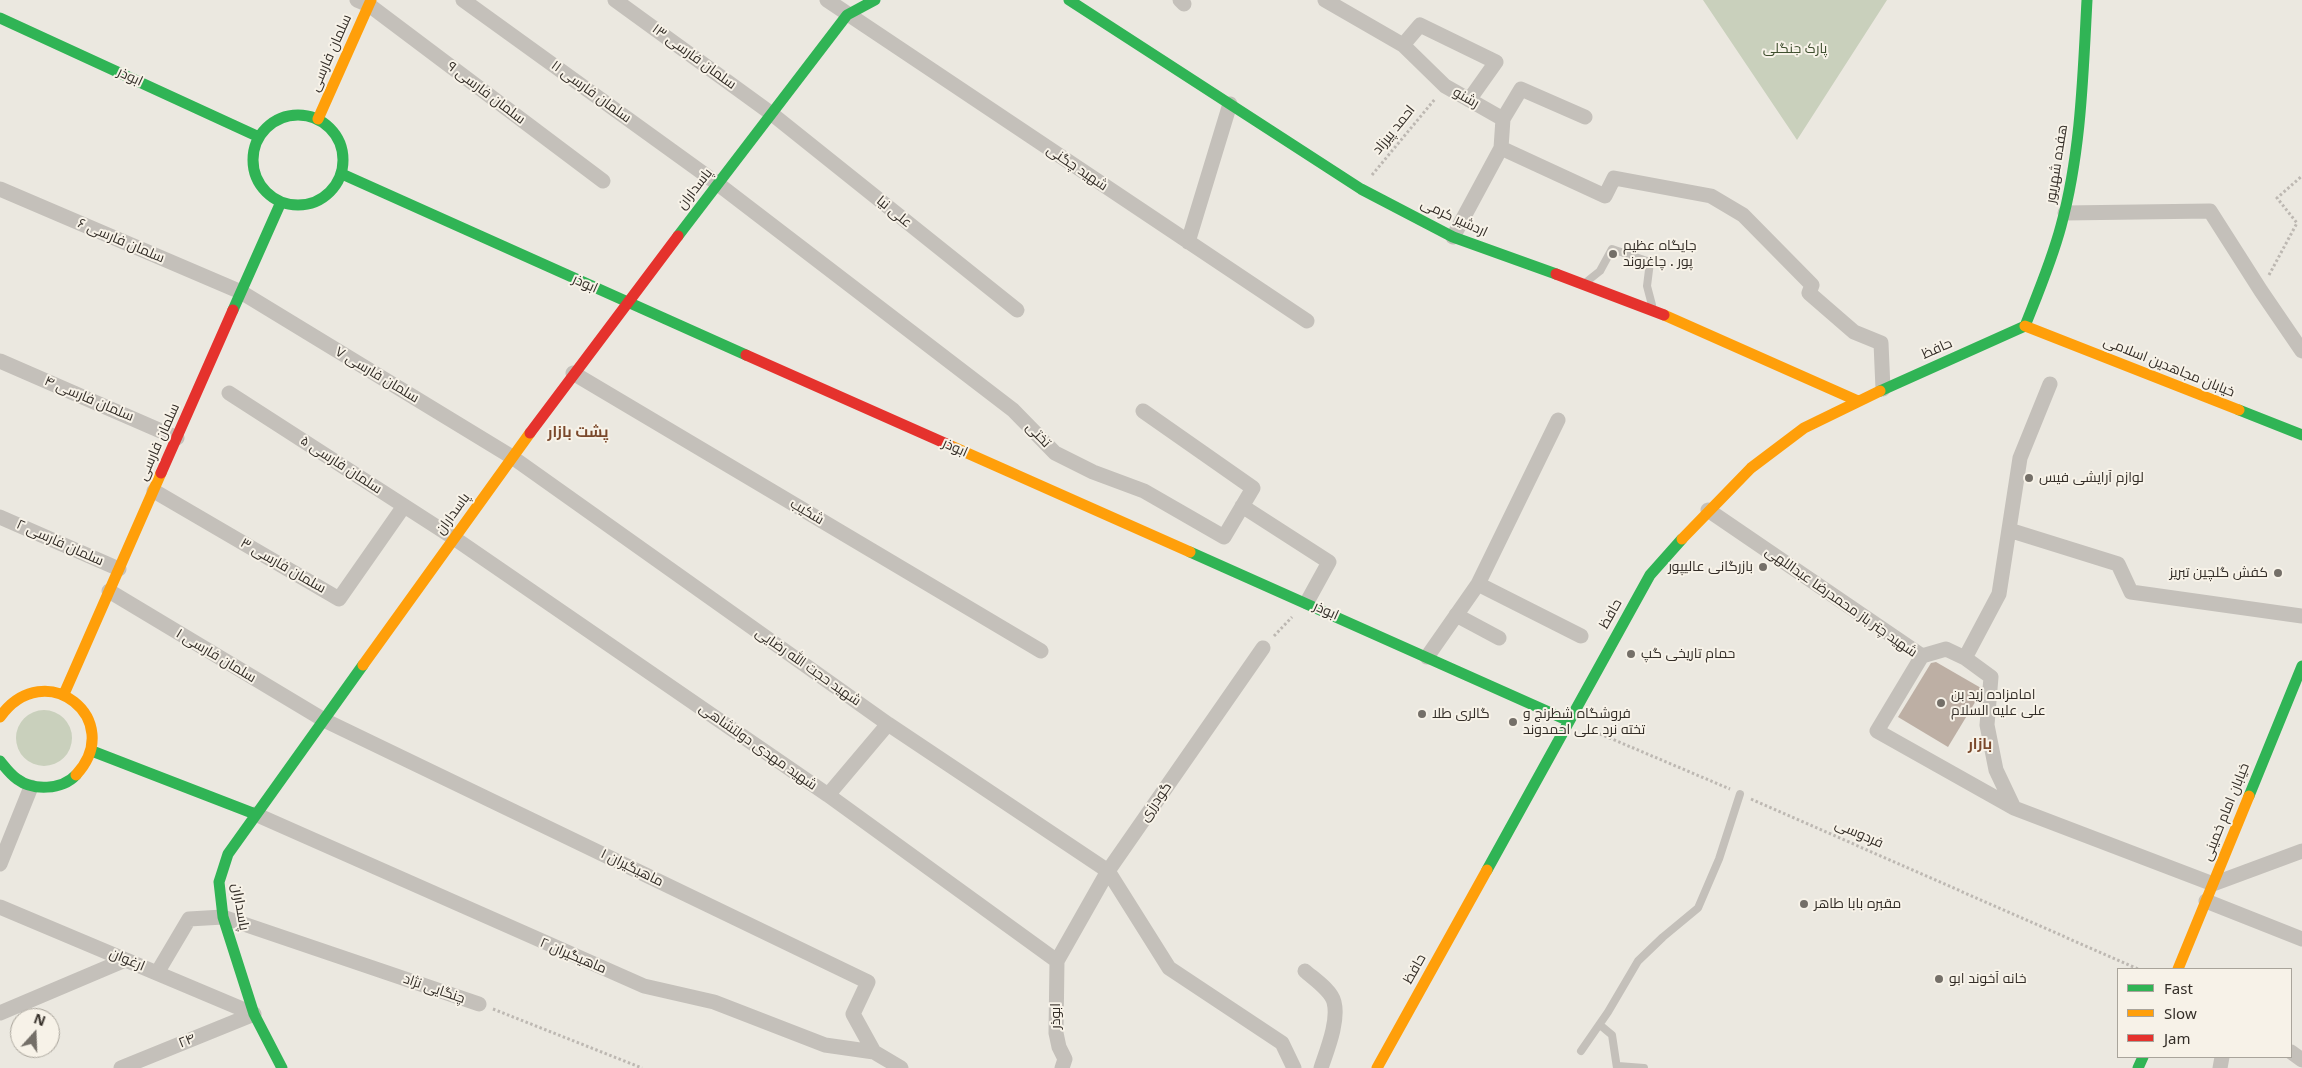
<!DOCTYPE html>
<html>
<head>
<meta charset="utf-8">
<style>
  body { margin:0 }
  #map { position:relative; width:2302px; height:1068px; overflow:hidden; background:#ebe8e0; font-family:"Noto Sans",sans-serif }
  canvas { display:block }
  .legend { position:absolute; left:2117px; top:968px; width:175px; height:90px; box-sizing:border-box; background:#f7f2e8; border:1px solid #a9a49b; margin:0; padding:6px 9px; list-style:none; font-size:15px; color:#342e28 }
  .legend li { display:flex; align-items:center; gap:10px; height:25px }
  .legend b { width:25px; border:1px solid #a9a49b }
  .north { position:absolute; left:10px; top:1008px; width:50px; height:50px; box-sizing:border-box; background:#f7f2e8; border:1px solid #a9a49b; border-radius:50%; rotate:20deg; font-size:14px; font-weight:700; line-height:20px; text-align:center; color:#342e28 }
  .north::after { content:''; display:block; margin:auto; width:18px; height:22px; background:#746f68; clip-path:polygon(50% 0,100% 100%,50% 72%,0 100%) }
</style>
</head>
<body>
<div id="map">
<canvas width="2302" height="1068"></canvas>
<ul class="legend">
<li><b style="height:6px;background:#30b455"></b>Fast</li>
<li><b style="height:6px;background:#ff9f0a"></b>Slow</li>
<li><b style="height:6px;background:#e5322d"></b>Jam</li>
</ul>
<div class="north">N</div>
</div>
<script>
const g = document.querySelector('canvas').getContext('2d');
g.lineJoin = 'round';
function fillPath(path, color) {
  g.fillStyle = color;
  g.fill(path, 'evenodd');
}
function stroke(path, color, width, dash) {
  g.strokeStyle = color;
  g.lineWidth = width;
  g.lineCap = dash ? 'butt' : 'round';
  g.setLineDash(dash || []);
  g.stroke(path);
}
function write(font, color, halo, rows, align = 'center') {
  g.font = font + ' "Noto Sans",Cairo,sans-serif';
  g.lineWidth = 4;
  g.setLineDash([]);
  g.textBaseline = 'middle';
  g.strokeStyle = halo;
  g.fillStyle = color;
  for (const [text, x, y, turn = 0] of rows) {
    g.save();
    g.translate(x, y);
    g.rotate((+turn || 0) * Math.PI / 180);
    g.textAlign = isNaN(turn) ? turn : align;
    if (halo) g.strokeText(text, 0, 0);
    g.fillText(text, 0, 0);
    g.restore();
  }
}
fillPath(new Path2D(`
  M 1703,0 L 1887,0 L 1797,140 Z
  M16 738a28 28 0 1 1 56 0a28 28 0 1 1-56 0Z`), '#c9d0bc');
fillPath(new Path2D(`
  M 1936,662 L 1981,688 L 1980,694 L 1948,747 L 1898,717 L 1931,663 Z`), '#bdafa4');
stroke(new Path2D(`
  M 1372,175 L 1435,99
  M 2269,275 L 2297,223 L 2277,198 L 2302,176
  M 1274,636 L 1292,617
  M 1586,728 L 1730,789
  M 1751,799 L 2138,969
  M 493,1009 L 642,1068`), '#bdb8b2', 3, [2.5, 2.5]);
stroke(new Path2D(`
  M 1585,283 L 1600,271 L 1612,249 L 1650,262 L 1647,286 L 1652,305
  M 1600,1025 L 1612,1035 L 1617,1068
  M 1581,1051 L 1608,1012 L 1638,961 L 1663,937 L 1698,908 L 1719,859 L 1740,794
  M 1618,1066 L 1644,1068`), '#c4c0ba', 8);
stroke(new Path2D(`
  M 357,0 L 369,5 L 603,181
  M 463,0 L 718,184 L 1013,410 L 1055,453 L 1093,472 L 1144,491 L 1224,537 L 1253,488 L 1143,411
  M 615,0 L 772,114 L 1017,310
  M 827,0 L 1307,321
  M 1180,0 L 1184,4
  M 1325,0 L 1403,45 L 1445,86 L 1503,119 L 1501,148 L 1453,237
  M 1403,45 L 1420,25 L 1496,62 L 1469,100
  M 1503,119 L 1521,89 L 1585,117
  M 1501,148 L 1605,196 L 1614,178 L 1711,196 L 1743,215 L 1812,285 L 1809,293 L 1854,332 L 1881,343 L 1883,389
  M 0,189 L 241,292 L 512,457 L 888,724 L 1108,871 L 1169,968 L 1282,1043 L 1294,1068
  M 2065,213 L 2210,211 L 2261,291 L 2302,351
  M 1188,242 L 1230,104
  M 0,361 L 177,438
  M 573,373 L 1041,651
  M 229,393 L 454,538 L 828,795 L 1057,961
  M 154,491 L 339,599 L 404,506
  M 1242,506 L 1329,562 L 1307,602
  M 1708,510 L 1922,656 L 1877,731 L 2014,808 L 2213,884 L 2302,851
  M 0,517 L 119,569
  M 2009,530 L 2118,564 L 2131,592 L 2302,616
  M 1478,584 L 1581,636
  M 109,591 L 324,720 L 868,982 L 853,1014 L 874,1052
  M 1456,615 L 1499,638
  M 1922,656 L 1946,649 L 1965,658 L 1991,677 L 1987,725 L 1996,770 L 2014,808
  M 1427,657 L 1478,584 L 1558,420
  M 1965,658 L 1999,594 L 2020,458 L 2050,384
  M 828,795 L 888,724
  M 255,814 L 644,986 L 714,1002 L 825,1045 L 874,1052 L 901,1068
  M 0,864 L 31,787
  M 2206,901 L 2302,939
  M 0,907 L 254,1014
  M 1305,971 C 1314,979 1331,990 1334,1002 C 1339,1021 1327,1050 1321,1068
  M 157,973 L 189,919 L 223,917 L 479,1004
  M 0,1013 L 125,960
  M 2291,1052 L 2302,1060
  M 121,1068 L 254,1014
  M 1062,1068 L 1065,1059 L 1059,1047 L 1056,1033 L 1057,961 L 1108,871 L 1263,648
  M 2220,1068 L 2222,1057`), '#c4c0ba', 15);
stroke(new Path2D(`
  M 1069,0 L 1361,189 L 1453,237 L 1556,274
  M 0,18 L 259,137
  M253 160a45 45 0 1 1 90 0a45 45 0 1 1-90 0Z
  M 342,174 L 746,355
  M 678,236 L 847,15 L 875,0
  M 233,310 L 281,202
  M 2025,326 C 2038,293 2052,260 2061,226 C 2081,153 2083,75 2087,0
  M 1880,391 L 2025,326
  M 2239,410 L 2302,435
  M 1190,552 L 1569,721
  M 92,751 L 255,814
  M 0,761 C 5,767 10,774 17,779 C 33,791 62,790 76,775
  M 2249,796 L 2302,666
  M 1487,870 L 1650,575 L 1682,539
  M 282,1068 L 254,1014 L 223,917 L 219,882 L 228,854 L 363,665
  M 2138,1068 L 2143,1057`), '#30b455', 11);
stroke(new Path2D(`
  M 318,119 L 371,0
  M 1664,315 L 1858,401
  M 2025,326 L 2239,410
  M 949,445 L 1190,552
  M 1682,539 L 1751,468 L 1804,428 L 1880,391
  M 363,665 L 530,433
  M 64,694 L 161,473
  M 0,717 C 45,654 127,720 76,775
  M 2178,969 L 2249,796
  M 1377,1068 L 1487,870`), '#ff9f0a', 11);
stroke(new Path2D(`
  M 1556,274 L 1664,315
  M 746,355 L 949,445
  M 530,433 L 678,236
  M 161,473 L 233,310`), '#e5322d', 11);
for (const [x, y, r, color] of [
  [1613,254,5,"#746f68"],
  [2029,478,5,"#746f68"],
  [1763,567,5,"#746f68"],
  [2278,573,5,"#746f68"],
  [1631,654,5,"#746f68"],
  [1941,703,5,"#746f68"],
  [1422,714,5,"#746f68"],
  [1513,722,5,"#746f68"],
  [1804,904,5,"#746f68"],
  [1939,979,5,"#746f68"]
]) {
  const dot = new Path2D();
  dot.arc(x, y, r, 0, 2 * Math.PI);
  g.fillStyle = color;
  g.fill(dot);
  stroke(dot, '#f7f2e8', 2);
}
write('14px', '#3f4f2f', '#f7f2e8', [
  ["پارک جنگلی",1795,49]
]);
write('14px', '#342e28', '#f7f2e8', [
  ["سلمان فارسی",331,53,-66],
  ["سلمان فارسی ۱۳",694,57,36],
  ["ابوذر",130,77,25],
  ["سلمان فارسی ۱۱",591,92,36],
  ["سلمان فارسی ۹",486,93,37],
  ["رشنو",1466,98,30],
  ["احمد پیرزاد",1394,130,-51],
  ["هفده شهریور",2057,164,-81],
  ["شهید چگنی",1077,168,34],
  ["پاسداران",695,189,-52],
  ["علی نیا",894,212,39],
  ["اردشیر کرمی",1454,218,25],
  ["سلمان فارسی ۶",121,241,23],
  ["ابوذر",585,284,24],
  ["حافظ",1937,349,-24],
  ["خیابان مجاهدین اسلامی",2169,367,22],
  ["سلمان فارسی ۷",377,375,31],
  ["سلمان فارسی ۴",89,399,23],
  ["تختی",1038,435,46],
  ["سلمان فارسی",159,442,-66],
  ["ابوذر",955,448,24],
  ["سلمان فارسی ۵",341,465,33],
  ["شکیب",807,512,31],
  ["پاسداران",453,514,-54],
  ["سلمان فارسی ۲",60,543,24],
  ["سلمان فارسی ۳",283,566,30],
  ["شهید چتر باز محمدرضا عبداللهی",1841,602,35],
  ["ابوذر",1326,611,24],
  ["حافظ",1611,614,-61],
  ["سلمان فارسی ۱",216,656,31],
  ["شهید حجت الله رضایی",808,667,35],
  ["شهید مهدی دولتشاهی",758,747,35],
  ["گودرزی",1156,802,-55],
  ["خیابان امام خمینی",2226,812,-68],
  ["فردوسی",1859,834,24],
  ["ماهیگیران ۱",632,868,26],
  ["پاسداران",240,907,80],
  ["ماهیگیران ۲",573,956,23],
  ["ارغوان",127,960,23],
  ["حافظ",1415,969,-61],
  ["چنگایی نژاد",434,989,19],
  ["ابوذر",1056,1016,-90],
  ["۲۴",187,1041,-22]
]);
write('14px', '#342e28', '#f7f2e8', [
  ["جایگاه عظیم",1623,246],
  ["پور . چاغروند",1623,262],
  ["لوازم آرایشی فیس",2039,478],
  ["بازرگانی عالیپور",1753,567,"right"],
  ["کفش گلچین تبریز",2268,573,"right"],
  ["حمام تاریخی گپ",1641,654],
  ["امامزاده زید بن",1951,695],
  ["علی علیه السلام",1951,711],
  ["گالری طلا",1432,714],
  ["فروشگاه شطرنج و",1523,714],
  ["تخته نرد علی احمدوند",1523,730],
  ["مقبره بابا طاهر",1814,904],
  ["خانه آخوند ابو",1949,979]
], 'left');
write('bold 15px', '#7a482b', '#f7f2e8', [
  ["پشت بازار",578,433],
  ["بازار",1980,745]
]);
</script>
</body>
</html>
